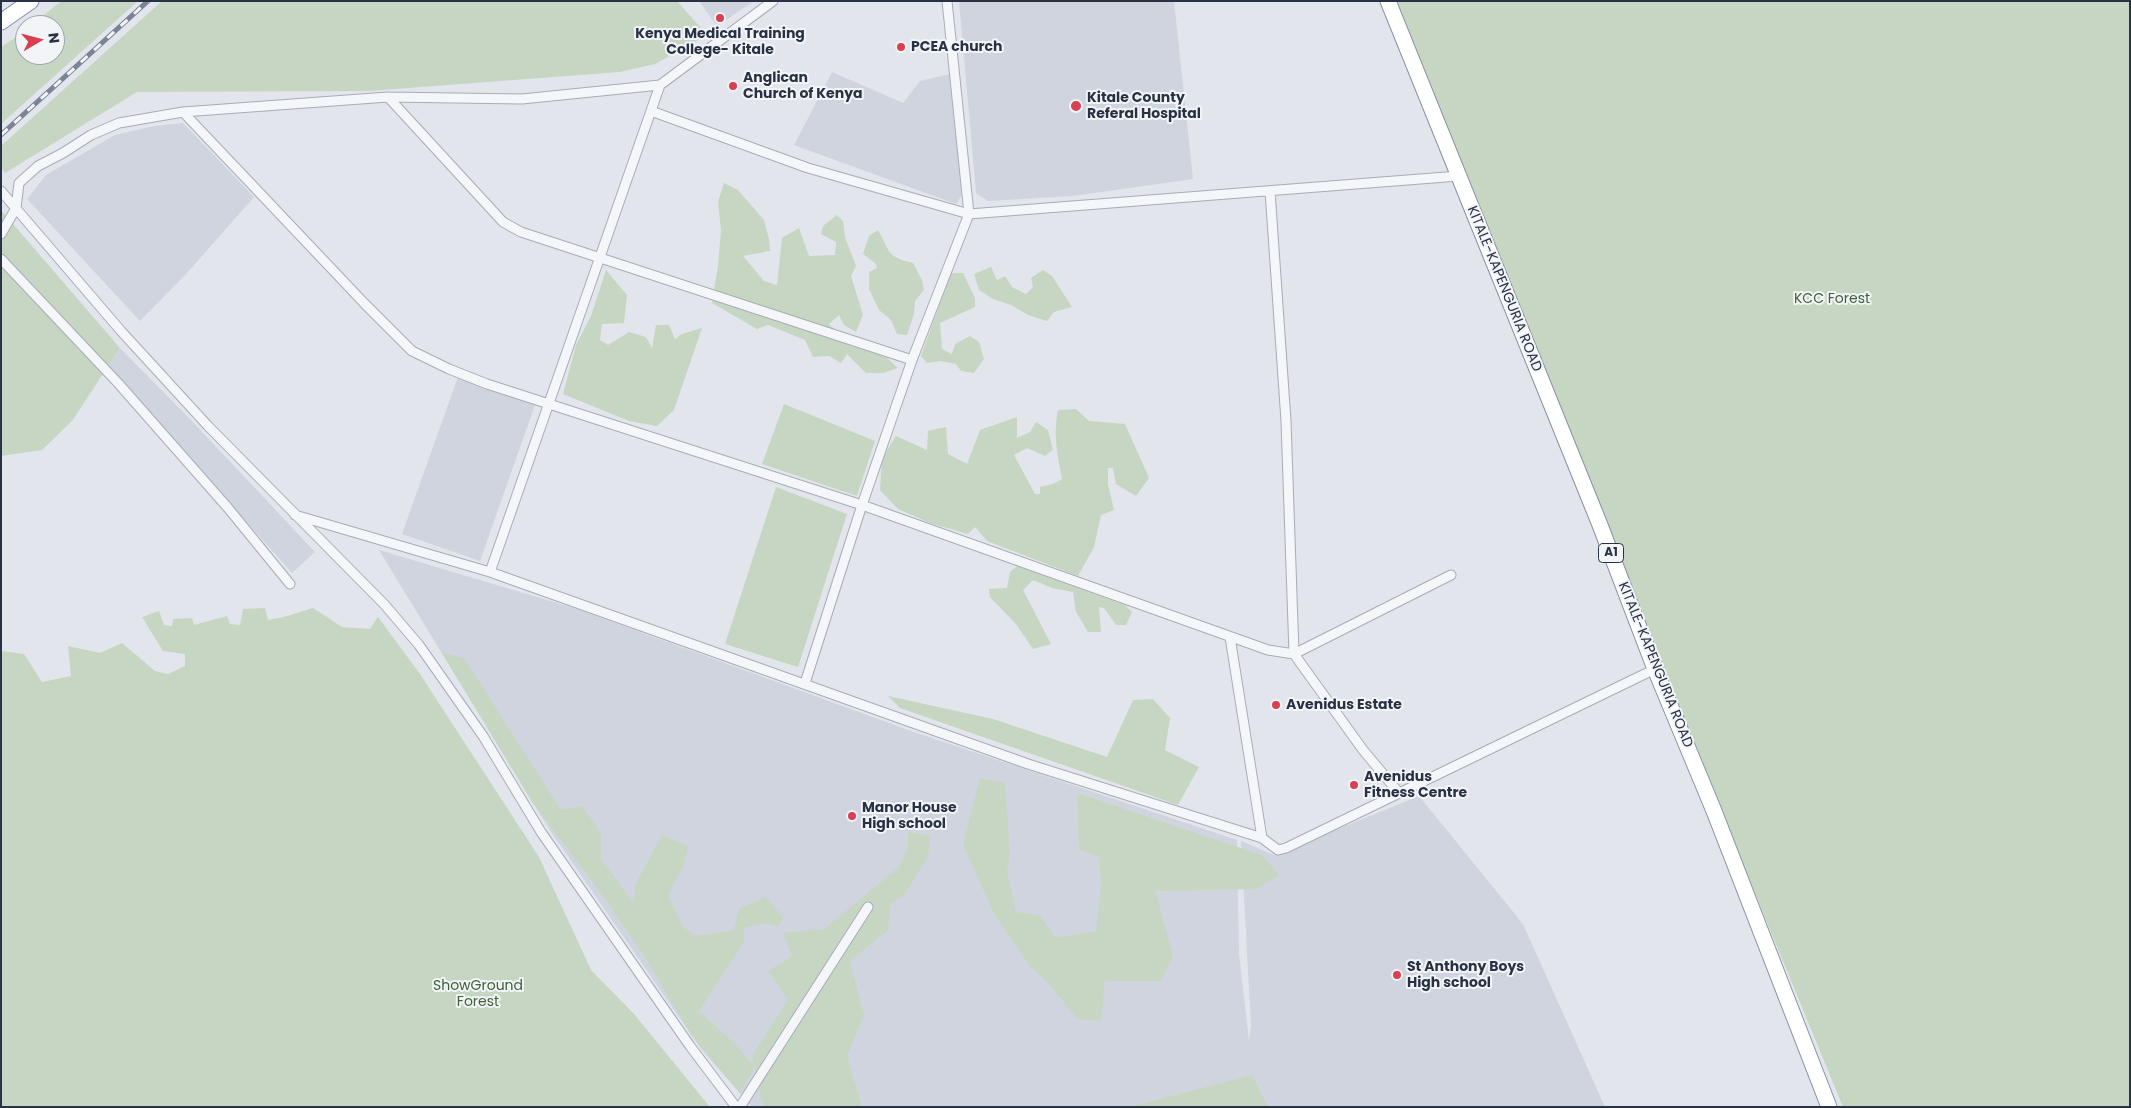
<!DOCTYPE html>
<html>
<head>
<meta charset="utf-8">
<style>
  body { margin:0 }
  #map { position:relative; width:2131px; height:1108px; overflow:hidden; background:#e2e5eb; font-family:Poppins,sans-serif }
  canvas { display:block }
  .frame { position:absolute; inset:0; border:2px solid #293245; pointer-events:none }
  .north { position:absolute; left:15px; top:15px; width:50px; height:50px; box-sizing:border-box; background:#f2f4f8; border:1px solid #a2a6b0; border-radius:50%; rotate:82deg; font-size:14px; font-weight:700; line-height:20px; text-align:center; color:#293245 }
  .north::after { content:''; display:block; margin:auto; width:18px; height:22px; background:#d83f50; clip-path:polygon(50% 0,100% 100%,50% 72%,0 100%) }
</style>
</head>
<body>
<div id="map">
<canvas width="2131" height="1108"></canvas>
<div class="frame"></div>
<div class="north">N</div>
</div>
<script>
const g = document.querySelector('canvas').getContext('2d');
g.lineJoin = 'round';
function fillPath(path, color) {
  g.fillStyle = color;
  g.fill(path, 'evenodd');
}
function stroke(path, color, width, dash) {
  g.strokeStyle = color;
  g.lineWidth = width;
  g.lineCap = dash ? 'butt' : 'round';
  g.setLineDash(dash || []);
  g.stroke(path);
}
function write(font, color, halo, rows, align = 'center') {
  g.font = font + ' Poppins,sans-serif';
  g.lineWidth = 4;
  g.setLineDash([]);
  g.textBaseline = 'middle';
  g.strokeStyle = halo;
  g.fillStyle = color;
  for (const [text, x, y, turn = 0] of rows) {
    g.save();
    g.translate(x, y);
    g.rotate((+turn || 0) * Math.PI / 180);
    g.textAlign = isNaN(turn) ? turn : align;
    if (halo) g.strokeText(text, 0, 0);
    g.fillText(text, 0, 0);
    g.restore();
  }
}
fillPath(new Path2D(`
  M 699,1 L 754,1 L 717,26 Z
  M 959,1 L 1174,1 L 1193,179 L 1073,196 L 988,201 L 976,193 Z
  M 832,72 L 903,103 L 920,81 L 950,74 L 962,195 L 956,204 L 794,145 Z
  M 183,123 L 254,197 L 187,273 L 140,321 L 27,199 L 46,175 L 115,135 L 154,126 Z
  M 120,348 L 190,419 L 315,552 L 292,573 L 108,367 Z
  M 458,377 L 535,405 L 480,561 L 402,534 Z
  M 379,550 L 577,609 L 911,731 L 1237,840 L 1239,954 L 1249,1041 L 1251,1026 L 1241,841 L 1274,855 L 1419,796 L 1523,924 L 1605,1107 L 1258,1107 L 1246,1077 L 1128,1107 L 752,1107 L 701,1049 L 549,829 Z`), '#d0d4de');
fillPath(new Path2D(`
  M 61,1 L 138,1 L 1,124 L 1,47 L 25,31 L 25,55 L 55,55 L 55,25 L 32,25 Z
  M 162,1 L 677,1 L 707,35 L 655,64 L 620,72 L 368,91 L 137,92 L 5,173 L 1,167 L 1,146 Z
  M 1388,1 L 2130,1 L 2130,1107 L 1843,1107 Z
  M 724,183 L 738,190 L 764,220 L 769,239 L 770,251 L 743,256 L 764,281 L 777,285 L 782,238 L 799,228 L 809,256 L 835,255 L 836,242 L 821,234 L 823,226 L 837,215 L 843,221 L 845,237 L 856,266 L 851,276 L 863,315 L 856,332 L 844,325 L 839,315 L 829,324 L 851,346 L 885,356 L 898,368 L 883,373 L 866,373 L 847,354 L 841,363 L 829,356 L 813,357 L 805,340 L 768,325 L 757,329 L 712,303 L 718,266 L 721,230 L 718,202 Z
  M 1,210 L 120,348 L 72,421 L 42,450 L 1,456 Z
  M 878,230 C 890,251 886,257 913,263 L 922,280 L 924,290 L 915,301 L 914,314 L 907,335 L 897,334 L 891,320 L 879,310 L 869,289 L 869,272 L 877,268 L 876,264 L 863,254 L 869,236 Z
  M 991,267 L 997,280 L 1005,276 L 1012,287 L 1026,294 L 1033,287 L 1031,278 L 1043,270 L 1052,276 L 1072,307 L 1054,312 L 1047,321 L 1028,315 L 1011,305 L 993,299 L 979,290 L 974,274 Z
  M 606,270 L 627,295 L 624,323 L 602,324 L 600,340 L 608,345 L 629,332 L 646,337 L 652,348 L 656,325 L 669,325 L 675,339 L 682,334 L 702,328 L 674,410 L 657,426 L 629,421 L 563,394 L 576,345 L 591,316 Z
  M 951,273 L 963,273 L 975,298 L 975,307 L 940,323 L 942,349 L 952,354 L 955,344 L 970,336 L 979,342 L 984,359 L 974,373 L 961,371 L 956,364 L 940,361 L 927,363 L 921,356 Z
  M 784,404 L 875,441 L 857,496 L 762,464 Z
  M 1076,409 L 1089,421 L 1125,424 L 1149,478 L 1136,496 L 1116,484 L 1113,468 L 1108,468 L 1108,484 L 1114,510 L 1101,515 L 1094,547 L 1078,576 L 987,541 L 975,527 L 968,534 L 930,523 L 898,509 L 880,490 L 882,458 L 896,436 L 927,450 L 928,431 L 946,427 L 948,454 L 967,464 L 980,430 L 1017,417 L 1017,438 L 1030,432 L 1036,422 L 1048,430 L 1053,450 L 1045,456 L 1027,448 L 1014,455 L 1035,494 L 1040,494 L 1040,487 L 1053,484 L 1062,479 C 1057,454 1053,434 1058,410 Z
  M 776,487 L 847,514 L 798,667 L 725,644 Z
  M 1017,566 L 1125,605 L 1132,612 L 1126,625 L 1116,625 L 1104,608 L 1099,607 L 1101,632 L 1088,632 L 1076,612 L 1073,592 L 1052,588 L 1033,580 L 1023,590 L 1051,644 L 1033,649 L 1016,624 L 990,597 L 989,589 L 1007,588 L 1010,572 Z
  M 265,608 L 268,620 L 284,617 L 313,608 L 342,627 L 370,629 L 378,617 L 420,674 L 539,857 L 591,970 L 634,1014 L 710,1107 L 1,1107 L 1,651 L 24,654 L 42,682 L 71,676 L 68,646 L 100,653 L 122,643 L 155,671 L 168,674 L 185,666 L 185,654 L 163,651 L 142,617 L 159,611 L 164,625 L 172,626 L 173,619 L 192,618 L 194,625 L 227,616 L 230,624 L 240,625 L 243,609 Z
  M 442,653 L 464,658 L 561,810 L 582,806 L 601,833 L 601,859 L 634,904 L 635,885 L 662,835 L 688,846 L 684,865 L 668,895 L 683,927 L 696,936 L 734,930 L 739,909 L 765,897 L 783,917 L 778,927 L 765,923 L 744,928 L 744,942 L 699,1011 L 735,1044 L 754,1066 L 752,1056 L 788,1000 L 768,971 L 792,956 L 783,933 L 824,929 L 899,867 L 908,847 L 908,832 L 931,836 L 928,856 L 904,896 L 891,903 L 888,930 L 850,961 L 864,1015 L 847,1056 L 862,1107 L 766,1107 L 762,1102 L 755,1067 L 740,1093 L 691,1035 L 645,957 L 598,889 L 532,802 Z
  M 888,696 L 993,719 L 1107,757 L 1133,700 L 1153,699 L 1170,718 L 1165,750 L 1199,767 L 1178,805 L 900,708 Z
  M 980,778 L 1005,783 L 1010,854 L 1007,871 L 1016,912 L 1039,915 L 1056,938 L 1096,931 L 1101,884 L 1099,857 L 1079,849 L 1077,793 L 1262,855 L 1279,875 L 1256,889 L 1163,891 L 1155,890 L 1173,956 L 1161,981 L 1105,981 L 1101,1021 L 1078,1019 L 1048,983 L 1030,966 L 994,914 L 963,844 Z
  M 1252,1075 L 1268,1107 L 1128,1107 Z`), '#c7d6c2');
const minor = new Path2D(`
  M 388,97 L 503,222 L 521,232 L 912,360
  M 651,111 L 808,168 L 969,214 L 947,1
  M 183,112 L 364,303 L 412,351 L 449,369 L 487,384 L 862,505 L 912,360 L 969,214 L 1459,176
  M 1,191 L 121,331 L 208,426 L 384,604 L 419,645 L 483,736 L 541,832 L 690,1046 L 736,1107
  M 1270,191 L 1286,421 L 1294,654 L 1363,750 L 1399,793
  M 1,234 L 16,208 L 19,183 L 38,166 L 63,153 L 91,135 L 119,123 L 183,112 L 388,97 L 522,99 L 660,85 L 773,1
  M 1,259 L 118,383 L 228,508 L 290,584
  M 295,515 L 490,572 L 660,85
  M 490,572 L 1028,764 L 1262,838 L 1278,850 L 1286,848 L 1655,669
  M 1230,637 L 1262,838
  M 805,683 L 862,505 L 1268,650 L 1294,654 L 1451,575
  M 740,1107 L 868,907`);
const trunk = new Path2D(`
  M 1388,1 L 1600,525 L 1655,669 L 1714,811 L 1829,1107
  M 1,22 L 31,1`);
stroke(minor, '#a7acb6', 11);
stroke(trunk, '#8892a3', 17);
stroke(minor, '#f5f6f9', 9);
stroke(trunk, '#fff', 15);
const rail = new Path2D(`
  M 1,135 L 148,1`);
stroke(rail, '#7a8496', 5);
stroke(rail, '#f2f4f8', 3, [9]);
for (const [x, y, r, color] of [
  [720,18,5,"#d83f50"],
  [901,47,5,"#d83f50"],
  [733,86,5,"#d83f50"],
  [1076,106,6,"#d83f50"],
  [1276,705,5,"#d83f50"],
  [1354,785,5,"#d83f50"],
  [852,816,5,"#d83f50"],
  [1397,975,5,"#d83f50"]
]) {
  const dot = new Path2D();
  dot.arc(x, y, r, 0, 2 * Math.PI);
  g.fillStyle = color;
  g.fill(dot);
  stroke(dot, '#f2f4f8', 2);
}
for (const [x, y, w] of [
  [1611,553,25]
]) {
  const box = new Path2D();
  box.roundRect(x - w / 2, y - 9.5, w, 19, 4);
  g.fillStyle = '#f2f4f8';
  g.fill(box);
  stroke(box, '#293245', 1);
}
write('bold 12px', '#293245', null, [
  ["A1",1611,553]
]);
write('bold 14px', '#293245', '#f2f4f8', [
  ["Kenya Medical Training",720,34,"center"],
  ["College- Kitale",720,50,"center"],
  ["PCEA church",911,47],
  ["Anglican",743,78],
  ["Church of Kenya",743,94],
  ["Kitale County",1087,98],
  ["Referal Hospital",1087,114],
  ["Avenidus Estate",1286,705],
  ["Avenidus",1364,777],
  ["Fitness Centre",1364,793],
  ["Manor House",862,808],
  ["High school",862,824],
  ["St Anthony Boys",1407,967],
  ["High school",1407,983]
], 'left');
write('14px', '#293245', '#f2f4f8', [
  ["KITALE-KAPENGURIA ROAD",1504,289,68],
  ["KITALE-KAPENGURIA ROAD",1655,665,68]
]);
write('14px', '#3b6235', '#f2f4f8', [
  ["KCC Forest",1832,299],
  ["ShowGround",478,986],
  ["Forest",478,1002]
]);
</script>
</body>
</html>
